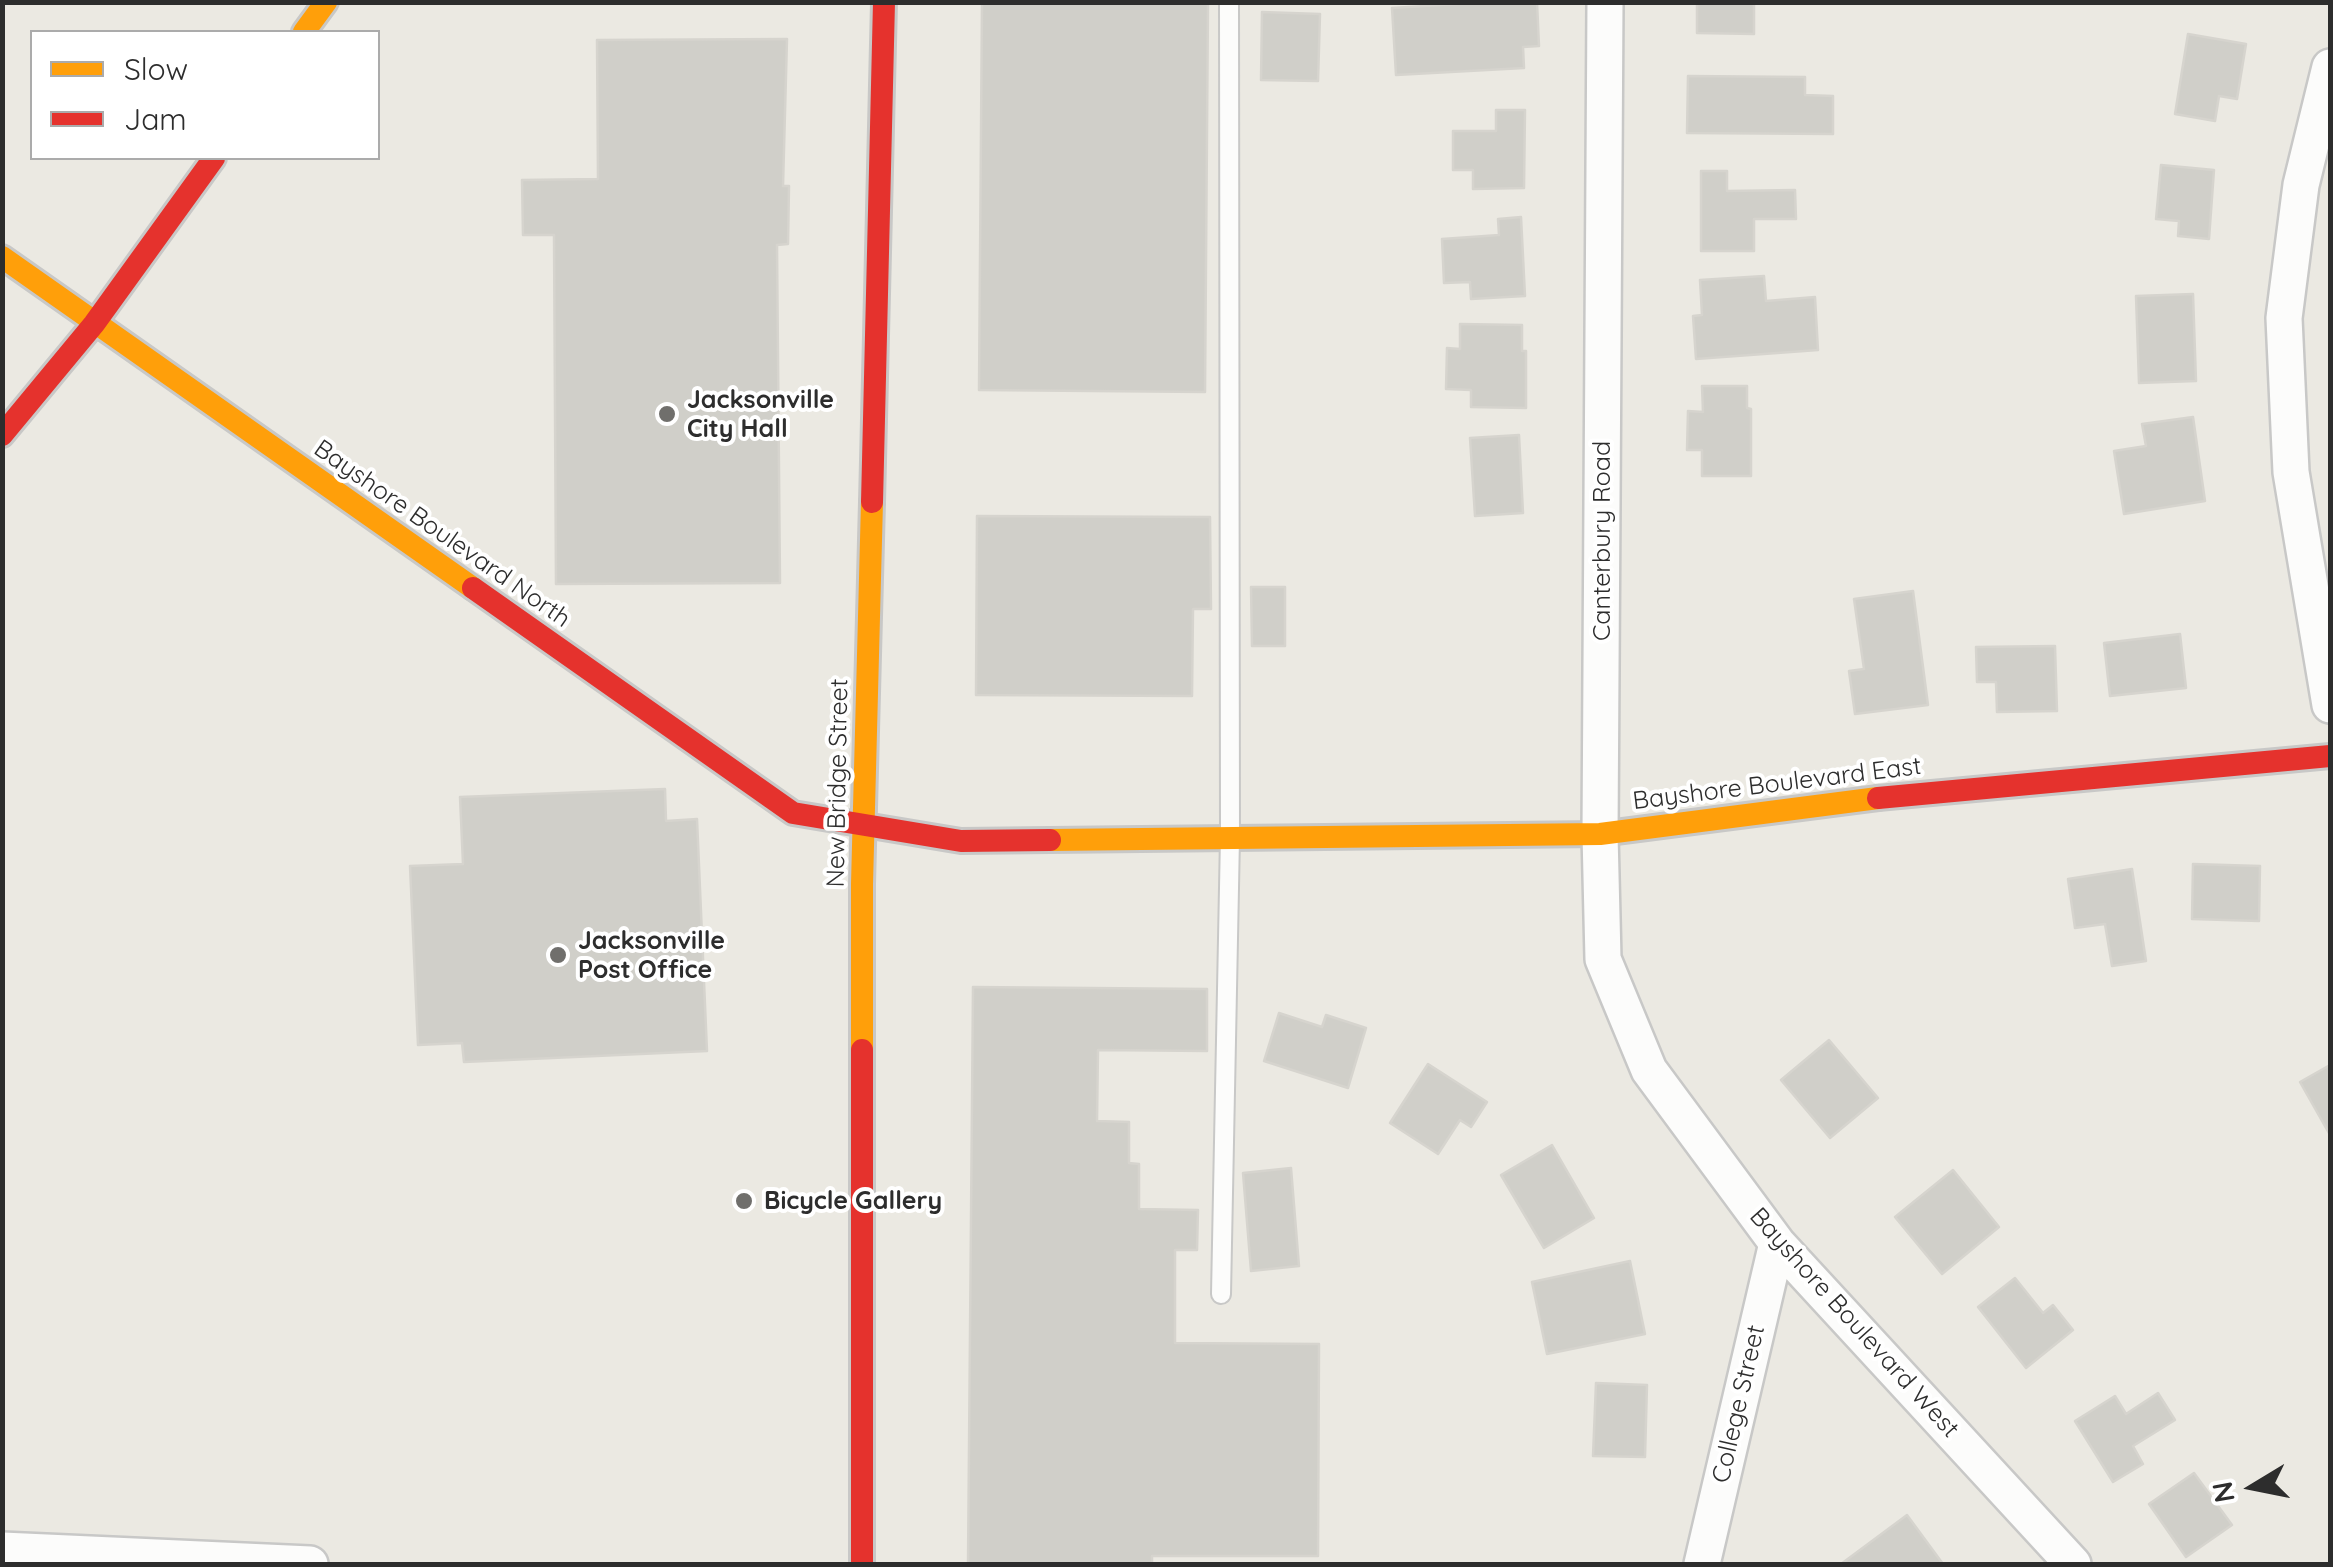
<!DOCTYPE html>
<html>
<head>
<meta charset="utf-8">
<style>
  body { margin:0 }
  #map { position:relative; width:2333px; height:1567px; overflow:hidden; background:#ebe9e2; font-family:Quicksand,sans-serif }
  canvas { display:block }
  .frame { position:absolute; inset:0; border:5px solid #2d2d2d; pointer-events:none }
  .legend { position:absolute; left:30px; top:30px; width:350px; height:130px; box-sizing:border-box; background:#fff; border:2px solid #ababab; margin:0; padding:12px 18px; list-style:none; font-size:30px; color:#2d2d2d }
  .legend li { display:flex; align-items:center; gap:20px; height:50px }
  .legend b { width:50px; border:2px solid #ababab }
  .north { position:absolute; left:2203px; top:1437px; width:100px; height:100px; -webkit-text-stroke:8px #fff; paint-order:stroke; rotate:260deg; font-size:28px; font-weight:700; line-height:40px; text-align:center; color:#2d2d2d }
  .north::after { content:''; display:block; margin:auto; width:35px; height:45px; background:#2d2d2d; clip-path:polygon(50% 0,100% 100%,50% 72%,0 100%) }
</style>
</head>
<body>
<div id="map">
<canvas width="2333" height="1567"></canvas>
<div class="frame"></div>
<ul class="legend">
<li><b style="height:12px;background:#ff9f0a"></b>Slow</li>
<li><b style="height:12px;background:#e5322d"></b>Jam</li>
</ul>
<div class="north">N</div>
</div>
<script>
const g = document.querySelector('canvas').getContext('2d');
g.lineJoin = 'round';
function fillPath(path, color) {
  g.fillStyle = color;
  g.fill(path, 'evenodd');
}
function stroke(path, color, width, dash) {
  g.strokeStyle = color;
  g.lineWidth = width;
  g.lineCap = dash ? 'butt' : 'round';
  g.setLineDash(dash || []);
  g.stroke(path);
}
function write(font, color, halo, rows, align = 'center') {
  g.font = font + ' Quicksand,sans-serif';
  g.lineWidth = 8;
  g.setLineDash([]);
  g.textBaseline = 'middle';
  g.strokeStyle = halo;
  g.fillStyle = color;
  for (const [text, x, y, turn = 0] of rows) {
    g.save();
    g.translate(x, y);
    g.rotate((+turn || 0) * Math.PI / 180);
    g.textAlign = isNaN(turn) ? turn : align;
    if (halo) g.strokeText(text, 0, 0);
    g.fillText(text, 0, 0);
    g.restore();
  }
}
const building = new Path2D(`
  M 982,2 L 1208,2 L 1205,392 L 979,390 Z
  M 1490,2 L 1537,2 L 1539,46 L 1523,47 L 1524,68 L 1396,75 L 1392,8 Z
  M 1697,2 L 1780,2 L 1780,3 L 1754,3 L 1754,34 L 1697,33 Z
  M 1262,12 L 1320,14 L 1318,81 L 1261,80 Z
  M 2188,34 L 2246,44 L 2237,99 L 2219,96 L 2215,121 L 2175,114 Z
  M 787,39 L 783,186 L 789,186 L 788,244 L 777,245 L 780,583 L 556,584 L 554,235 L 523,235 L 522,180 L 598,179 L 597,40 Z
  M 1688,76 L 1805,77 L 1805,95 L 1833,96 L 1833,134 L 1687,133 Z
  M 1496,110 L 1525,110 L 1524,188 L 1473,189 L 1473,170 L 1453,170 L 1453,131 L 1496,131 Z
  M 2161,165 L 2214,170 L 2209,239 L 2178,236 L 2179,221 L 2156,219 Z
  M 1701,171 L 1727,171 L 1727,191 L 1795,190 L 1796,219 L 1754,219 L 1754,251 L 1701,251 Z
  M 1521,217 L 1525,296 L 1471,299 L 1470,282 L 1444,283 L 1442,239 L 1499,235 L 1498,219 Z
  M 1764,276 L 1766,301 L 1815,297 L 1818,350 L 1696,359 L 1693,316 L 1702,315 L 1700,280 Z
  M 2193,294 L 2196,381 L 2139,383 L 2136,296 Z
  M 1460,324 L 1522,325 L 1522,351 L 1526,351 L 1526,408 L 1471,407 L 1471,390 L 1446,389 L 1447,348 L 1460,349 Z
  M 1702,386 L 1747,386 L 1747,408 L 1751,409 L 1751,476 L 1702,476 L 1702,450 L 1687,450 L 1688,411 L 1703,412 Z
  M 2193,417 L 2205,501 L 2124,514 L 2114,451 L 2146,446 L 2142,424 Z
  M 1519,435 L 1523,513 L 1475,516 L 1470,438 Z
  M 977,516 L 1210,517 L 1211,609 L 1193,609 L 1192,696 L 976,695 Z
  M 1251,587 L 1285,587 L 1285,646 L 1252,646 Z
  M 1913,591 L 1928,705 L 1855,714 L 1849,671 L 1864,669 L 1854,599 Z
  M 2180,634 L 2186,688 L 2110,696 L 2104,643 Z
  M 2055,646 L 2057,711 L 1997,712 L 1996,682 L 1977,682 L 1976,647 Z
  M 665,789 L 666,821 L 697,819 L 707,1051 L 464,1062 L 462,1043 L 418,1045 L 410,866 L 463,864 L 460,797 Z
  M 2193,864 L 2260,866 L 2259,921 L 2192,919 Z
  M 2132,869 L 2146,961 L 2112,966 L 2105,924 L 2075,928 L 2068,879 Z
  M 973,987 L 1207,989 L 1207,1051 L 1098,1050 L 1097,1121 L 1129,1122 L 1129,1163 L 1139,1164 L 1139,1209 L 1198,1210 L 1197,1250 L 1175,1250 L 1175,1343 L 1319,1344 L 1318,1556 L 1152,1556 L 1152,1564 L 968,1564 Z
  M 1279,1013 L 1322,1027 L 1326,1015 L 1366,1028 L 1348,1088 L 1264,1061 Z
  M 1829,1040 L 1878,1098 L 1830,1138 L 1781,1080 Z
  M 1428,1064 L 1487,1102 L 1471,1127 L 1460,1120 L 1438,1154 L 1390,1123 Z
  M 2330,1065 L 2330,1135 L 2300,1082 Z
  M 1552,1145 L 1594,1218 L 1544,1248 L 1501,1175 Z
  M 1291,1168 L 1299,1266 L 1251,1271 L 1243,1173 Z
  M 1953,1170 L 1999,1227 L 1942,1274 L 1895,1217 Z
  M 1630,1261 L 1645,1334 L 1547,1354 L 1532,1282 Z
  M 2015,1278 L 2043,1313 L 2053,1305 L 2073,1330 L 2026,1368 L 1978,1307 Z
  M 1596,1383 L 1647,1385 L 1645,1457 L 1593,1456 Z
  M 2158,1393 L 2175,1420 L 2133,1446 L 2143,1464 L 2113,1482 L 2075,1421 L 2115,1396 L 2126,1414 Z
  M 2194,1473 L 2232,1525 L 2186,1557 L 2149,1504 Z
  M 1907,1515 L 1943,1564 L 1841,1564 Z`);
fillPath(building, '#d0cfc9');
stroke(building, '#d6d4ce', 2.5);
const lane = new Path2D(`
  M 1221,1294 L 1230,837 L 1229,2`);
const street = new Path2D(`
  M 1605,2 L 1600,834 L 1603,959 L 1649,1070 L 1777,1243 L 2073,1564
  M 2330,67 L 2301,185 L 2284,318 L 2291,472 L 2330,705
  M 2,1550 L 310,1564
  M 1702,1564 L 1777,1243`);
const slow = new Path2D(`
  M 304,32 L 326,2
  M 2,257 L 473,588
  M 1050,840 L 1600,834 L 1878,798
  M 862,1050 L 862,884 L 872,502`);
const jam = new Path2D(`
  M 2,435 L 94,324 L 214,158
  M 872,502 L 884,2
  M 473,588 L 793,813 L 961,841 L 1050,840
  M 1878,798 L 2330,756
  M 862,1050 L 862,1564`);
stroke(lane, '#c8c8c7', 22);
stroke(street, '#c8c8c7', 40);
stroke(slow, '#c8c8c7', 28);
stroke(jam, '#c8c8c7', 28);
stroke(lane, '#fcfcfb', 18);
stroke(street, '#fcfcfb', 35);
stroke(slow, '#ff9f0a', 22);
stroke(jam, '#e5322d', 22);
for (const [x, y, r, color] of [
  [667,414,10,"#706f6c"],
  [558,955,10,"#706f6c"],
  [744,1201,10,"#706f6c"]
]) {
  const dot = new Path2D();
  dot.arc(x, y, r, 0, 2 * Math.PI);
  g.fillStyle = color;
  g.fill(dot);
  stroke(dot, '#fff', 4);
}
write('bold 25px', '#2d2d2d', '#fff', [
  ["Jacksonville",687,400],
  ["City Hall",687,429],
  ["Jacksonville",578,941],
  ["Post Office",578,970],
  ["Bicycle Gallery",764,1201]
], 'left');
write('25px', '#2d2d2d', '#fff', [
  ["Bayshore Boulevard North",442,534,35],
  ["Canterbury Road",1602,541,-90],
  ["New Bridge Street",838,783,-89],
  ["Bayshore Boulevard East",1777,784,-7],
  ["Bayshore Boulevard West",1854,1323,48],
  ["College Street",1739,1404,-77]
]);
</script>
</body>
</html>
